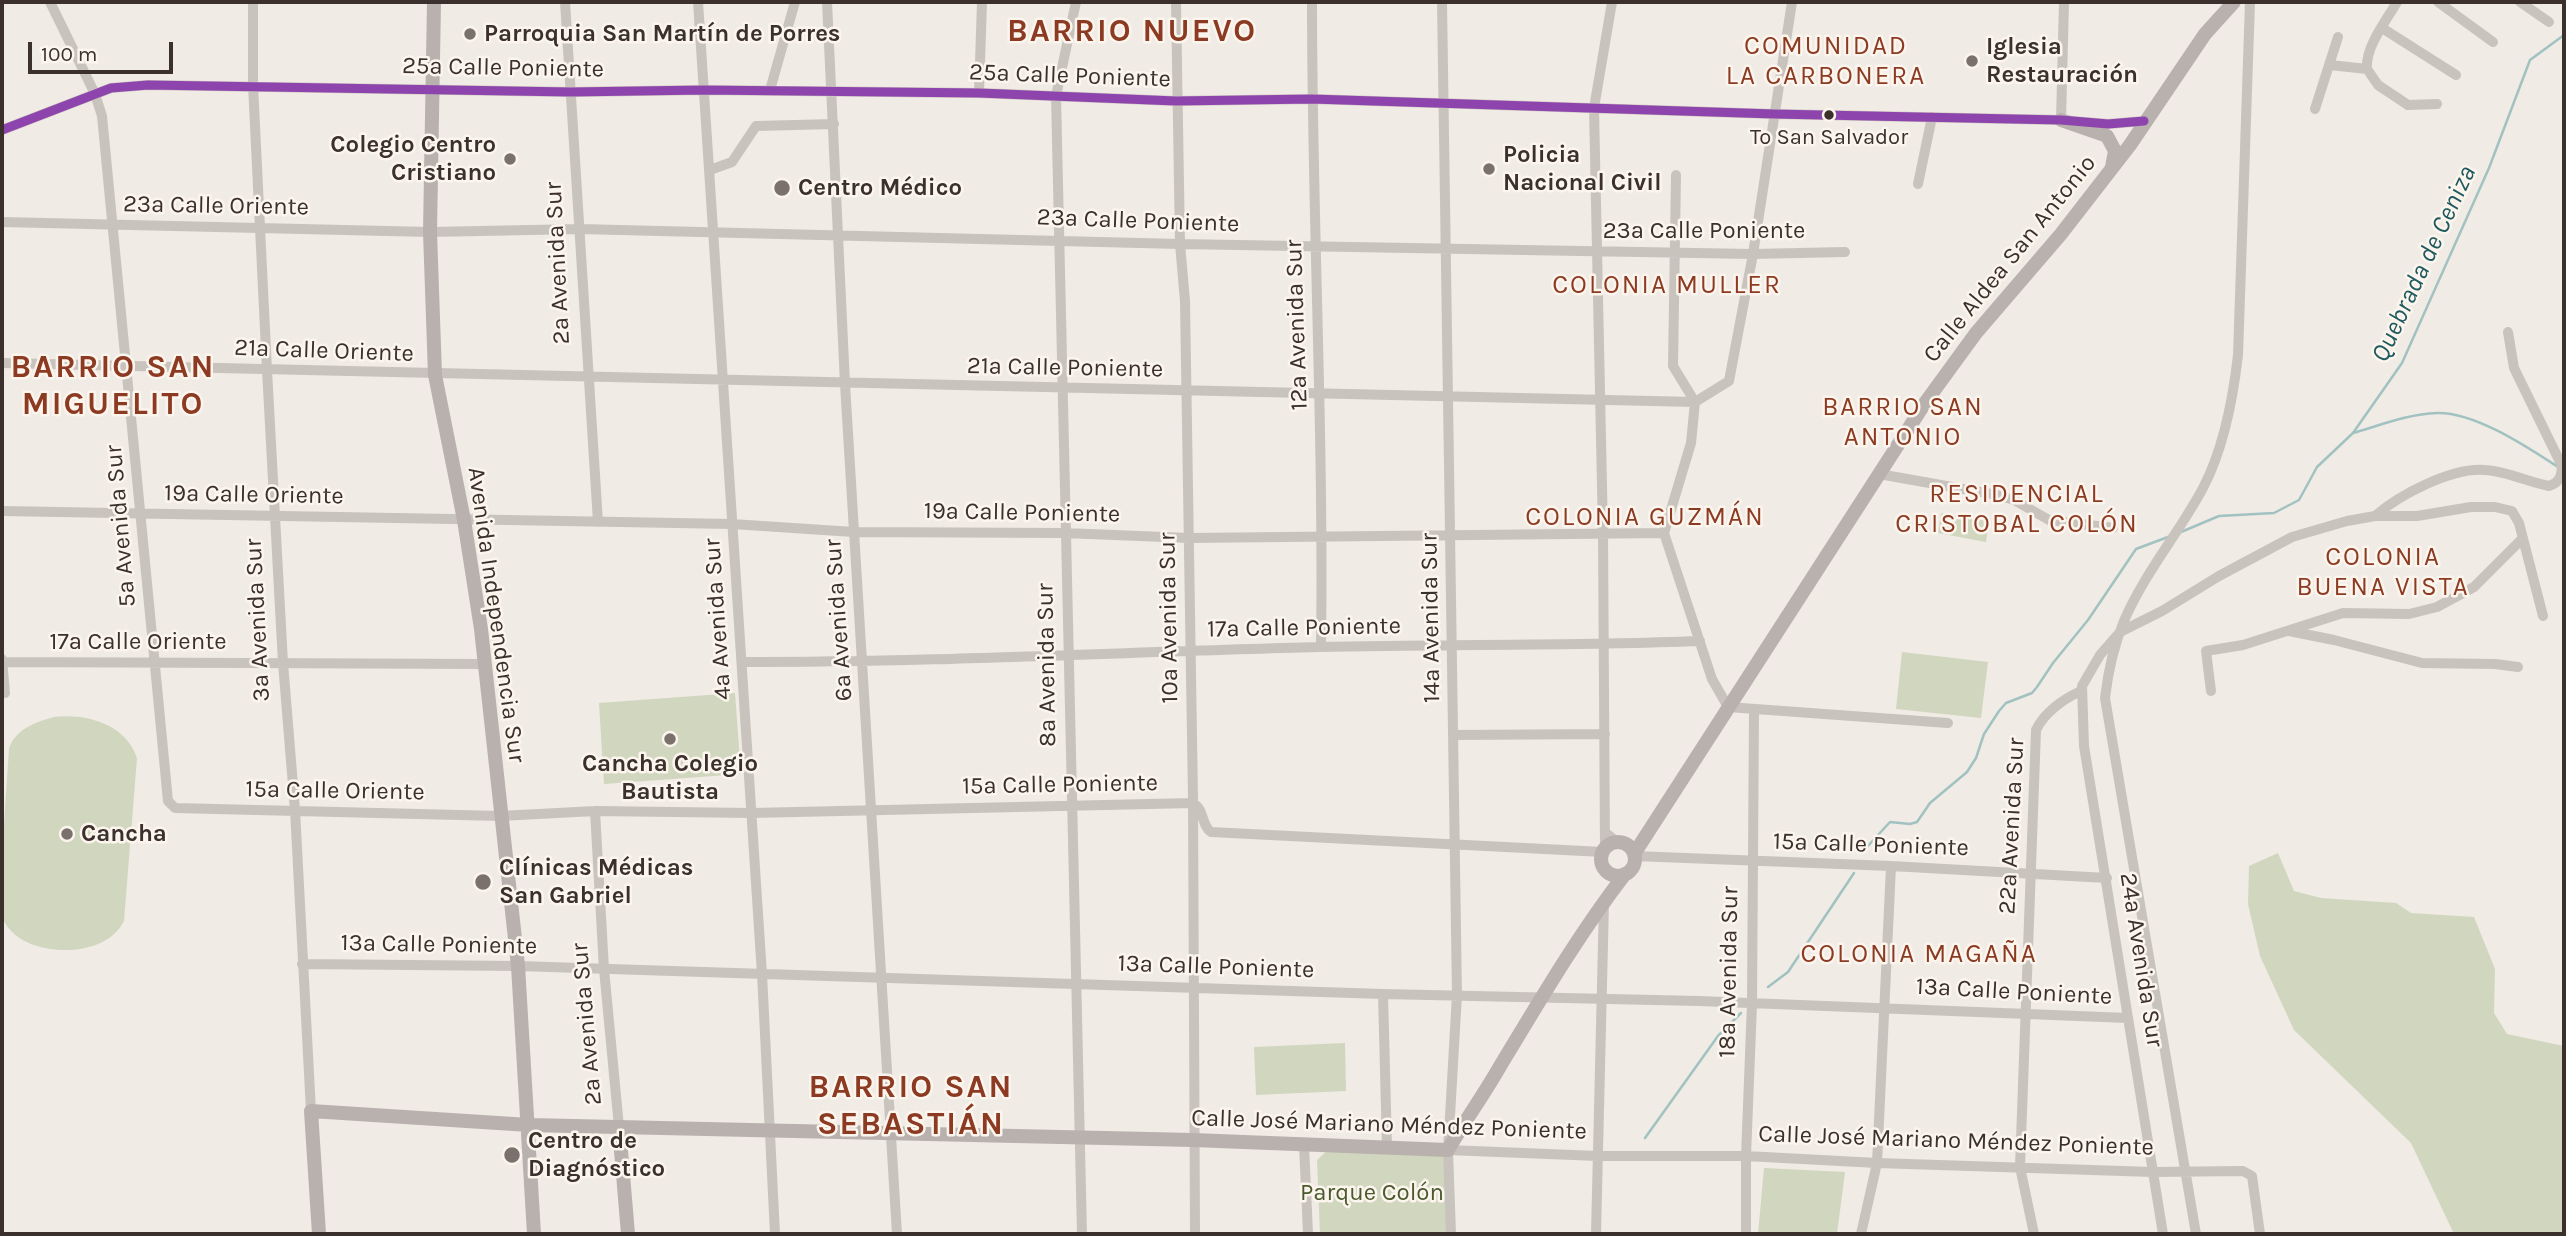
<!DOCTYPE html>
<html>
<head>
<meta charset="utf-8">
<style>
  body { margin:0 }
  #map { position:relative; width:2566px; height:1236px; overflow:hidden; background:#f0ebe5; font-family:Karla,sans-serif }
  canvas { display:block }
  .frame { position:absolute; inset:0; border:4px solid #3b302b; pointer-events:none }
  .scale { position:absolute; left:28px; top:42px; width:145px; height:32px; box-sizing:border-box; border:4px solid #3b302b; border-top:0; padding-left:9px; font-size:21px; line-height:24px; white-space:nowrap; color:#3b302b; -webkit-text-stroke:5px #fbf5ee; paint-order:stroke }
</style>
</head>
<body>
<div id="map">
<canvas width="2566" height="1236"></canvas>
<div class="frame"></div>
<div class="scale">100 m</div>
</div>
<script>
const g = document.querySelector('canvas').getContext('2d');
g.lineJoin = 'round';
function fillPath(path, color) {
  g.fillStyle = color;
  g.fill(path, 'evenodd');
}
function stroke(path, color, width, dash) {
  g.strokeStyle = color;
  g.lineWidth = width;
  g.lineCap = dash ? 'butt' : 'round';
  g.setLineDash(dash || []);
  g.stroke(path);
}
function write(font, color, halo, rows, align = 'center') {
  g.font = font + ' Karla,sans-serif';
  g.lineWidth = 5;
  g.setLineDash([]);
  g.textBaseline = 'middle';
  g.strokeStyle = halo;
  g.fillStyle = color;
  for (const [text, x, y, turn = 0] of rows) {
    g.save();
    g.translate(x, y);
    g.rotate((+turn || 0) * Math.PI / 180);
    g.textAlign = isNaN(turn) ? turn : align;
    if (halo) g.strokeText(text, 0, 0);
    g.fillText(text, 0, 0);
    g.restore();
  }
}
fillPath(new Path2D(`
  M 1941,513 L 1989,521 L 1986,542 L 1938,533 Z
  M 1902,652 L 1988,662 L 1981,718 L 1896,709 Z
  M 735,693 L 741,774 L 604,784 L 599,703 Z
  M 54,717 C 86,713 126,724 137,758 L 124,921 C 114,941 91,949 70,950 C 46,951 16,944 4,921 C 0,912 2,898 2,889 C 2,842 6,796 9,749 C 15,729 36,722 54,717 Z
  M 2278,853 L 2294,891 L 2321,898 L 2396,903 L 2411,913 L 2474,917 L 2495,969 L 2494,1013 L 2507,1034 L 2564,1046 L 2564,1234 L 2454,1234 L 2411,1143 L 2294,1030 L 2260,956 L 2248,904 L 2249,866 Z
  M 1345,1043 L 1346,1091 L 1256,1095 L 1254,1047 Z
  M 1329,1149 L 1442,1152 L 1449,1161 L 1449,1234 L 1320,1234 L 1317,1160 Z
  M 1764,1168 L 1845,1172 L 1837,1234 L 1758,1234 Z`), '#d1d6bf');
stroke(new Path2D(`
  M 2353,433 C 2381,425 2408,414 2437,413 C 2475,412 2527,447 2558,467
  M 2181,532 L 2219,516 L 2274,513 L 2299,500 L 2317,467 L 2353,433 L 2402,363 L 2489,168 L 2530,60 L 2564,35
  M 1866,848 L 1890,822 L 1910,824 L 1917,822 L 1930,803 L 1967,772 L 1976,758 L 1984,734 L 1999,711 L 2006,703 L 2032,693 L 2037,687 L 2053,663 L 2088,620 L 2136,549 L 2168,537
  M 1768,987 L 1788,972 L 1854,873
  M 1645,1138 L 1718,1036 L 1741,1013`), '#a1c2c1', 2.5);
stroke(new Path2D(`
  M 50,2 L 95,94 L 102,116 L 168,801 L 175,808 L 500,816 L 595,811 L 752,813 L 1193,803 C 1205,810 1201,825 1211,832 L 1603,852
  M 253,2 L 253,85 L 267,370 L 283,663 L 295,810 L 311,1111
  M 565,2 L 598,522
  M 698,2 L 762,974 L 775,1234
  M 827,2 L 845,384 L 897,1234
  M 1076,2 L 1056,96 L 1082,1234
  M 1176,2 L 1180,244 L 1185,301 L 1193,798 L 1195,1234
  M 1312,2 C 1312,217 1324,432 1321,647
  M 1442,2 L 1457,995 L 1448,1150 L 1451,1234
  M 2438,2 L 2493,42
  M 2520,2 L 2549,22
  M 2382,28 L 2456,75
  M 2330,65 L 2367,69
  M 2367,69 L 2378,85 L 2408,105 L 2437,104
  M 2367,69 C 2365,47 2386,21 2397,2
  M 770,90 L 795,2
  M 979,93 L 982,2
  M 2315,109 L 2338,37
  M 2061,120 L 2064,2
  M 2,130 L 111,88 L 148,85 L 571,92 L 704,90 L 979,93 L 1176,101 L 1312,99 L 1774,114 L 2061,120 L 2108,124 L 2144,121
  M 710,170 L 732,162 L 756,126 L 834,124
  M 1676,175 L 1673,366 L 1695,402
  M 1918,184 L 1932,117
  M 2,222 L 430,232 L 580,229 L 1180,244 L 1753,254 L 1845,252
  M 2,363 L 1695,402
  M 1695,402 L 1691,443 L 1664,533 L 1712,679 L 1728,707 L 1948,723
  M 1695,402 L 1729,381 L 1753,254 L 1792,2
  M 1879,474 L 1997,495 L 2014,500 L 2049,520 L 2113,528
  M 2,511 L 732,524 L 854,532 L 1064,533 L 1189,538 L 1664,533
  M 2375,516 C 2399,495 2452,467 2485,470 C 2506,471 2528,482 2549,486 C 2559,483 2563,474 2561,464 L 2514,368 L 2508,332
  M 2289,631 L 2334,640 L 2422,663 L 2495,664 L 2518,667
  M 2,659 L 5,693
  M 2,662 L 484,664
  M 742,662 C 934,662 1126,652 1319,647 C 1446,644 1573,646 1700,641
  M 2211,691 L 2206,651 L 2243,645 L 2343,613 L 2409,614 L 2437,607 L 2474,587 L 2523,538
  M 1453,735 L 1605,734
  M 595,811 L 604,969 L 619,1127
  M 1606,833 L 1617,842
  M 1605,849 L 1603,533 L 1594,108 L 1612,2
  M 1634,856 L 1891,866 L 2107,878
  M 302,964 L 518,966 L 1383,994 L 1699,1001 L 2128,1018
  M 1383,994 L 1387,1147
  M 1304,1145 L 1308,1234
  M 1448,1150 L 1598,1156 L 1746,1156 L 1877,1163 L 2153,1172 L 2243,1171 L 2252,1176 L 2260,1234
  M 1596,1234 L 1604,902
  M 1746,1234 L 1746,1156 L 1752,1004 L 1754,710
  M 1861,1234 L 1877,1163 L 1891,866
  M 2034,1234 L 2020,1167 L 2036,730 C 2044,713 2063,699 2081,691
  M 2163,1234 L 2084,746 L 2082,686 L 2100,655 L 2120,632 L 2162,611 L 2219,576 L 2292,537 L 2347,521 L 2375,516 L 2417,516 L 2471,507 L 2495,507 L 2512,511 L 2519,523 L 2543,616
  M 2196,1234 L 2105,698 C 2108,672 2114,645 2124,621 C 2144,574 2179,533 2203,488 C 2224,448 2233,399 2238,355 L 2250,2`), '#c9c3be', 10);
stroke(new Path2D(`
  M 434,2 L 430,232 L 435,375 L 464,520 L 481,629 L 518,966 L 534,1234
  M 2061,120 L 2107,136 L 2115,151 L 2112,167
  M1601 859a17 17 0 1 1 34 0a17 17 0 1 1-34 0Z
  M 1634,854 L 1925,403 L 1976,333 L 2061,234 L 2130,145 L 2205,34 L 2234,2
  M 619,1127 L 628,1234
  M 319,1234 L 311,1111 L 529,1125 L 1193,1140 L 1448,1150 C 1464,1122 1483,1096 1499,1068 C 1539,1002 1578,935 1625,874`), '#b8b1ad', 14);
stroke(new Path2D(`
  M 2,130 L 111,88 L 148,85 L 571,92 L 704,90 L 979,93 L 1176,101 L 1312,99 L 1774,114 L 2061,120 L 2108,124 L 2144,121`), '#8e44ad', 9);
for (const [x, y, r, color] of [
  [470,34,7,"#7a716c"],
  [1972,61,7,"#7a716c"],
  [1829,115,6,"#3b302b"],
  [510,159,7,"#7a716c"],
  [1489,169,7,"#7a716c"],
  [782,188,9,"#7a716c"],
  [670,739,7,"#7a716c"],
  [67,834,7,"#7a716c"],
  [483,882,9,"#7a716c"],
  [512,1155,9,"#7a716c"]
]) {
  const dot = new Path2D();
  dot.arc(x, y, r, 0, 2 * Math.PI);
  g.fillStyle = color;
  g.fill(dot);
  stroke(dot, '#fbf5ee', 2.5);
}
write('22px', '#3b302b', '#fbf5ee', [
  ["To San Salvador",1829,138]
]);
write('bold 24px', '#3b302b', '#fbf5ee', [
  ["Parroquia San Martín de Porres",484,34],
  ["Iglesia",1986,47],
  ["Restauración",1986,75],
  ["Colegio Centro",496,145,"right"],
  ["Cristiano",496,173,"right"],
  ["Policia",1503,155],
  ["Nacional Civil",1503,183],
  ["Centro Médico",798,188],
  ["Cancha Colegio",670,764,"center"],
  ["Bautista",670,792,"center"],
  ["Cancha",81,834],
  ["Clínicas Médicas",499,868],
  ["San Gabriel",499,896],
  ["Centro de",528,1141],
  ["Diagnóstico",528,1169]
], 'left');
write('24px', '#3b302b', '#fbf5ee', [
  ["25a Calle Poniente",503,68,1],
  ["25a Calle Poniente",1070,76,2],
  ["23a Calle Oriente",216,206,1],
  ["23a Calle Poniente",1138,221,2],
  ["23a Calle Poniente",1704,231],
  ["Calle Aldea San Antonio",2010,259,-51],
  ["2a Avenida Sur",558,263,-93],
  ["12a Avenida Sur",1297,325,-92],
  ["21a Calle Oriente",324,351,2],
  ["21a Calle Poniente",1065,368,1],
  ["19a Calle Oriente",254,495,1],
  ["19a Calle Poniente",1022,513,1],
  ["5a Avenida Sur",121,526,-95],
  ["Avenida Independencia Sur",496,615,82],
  ["10a Avenida Sur",1169,618,-91],
  ["14a Avenida Sur",1431,618,-91],
  ["4a Avenida Sur",718,619,-94],
  ["3a Avenida Sur",258,620,-93],
  ["6a Avenida Sur",839,620,-94],
  ["17a Calle Poniente",1304,628,-1],
  ["17a Calle Oriente",138,642],
  ["8a Avenida Sur",1047,665,-91],
  ["15a Calle Poniente",1060,785,-1],
  ["15a Calle Oriente",335,791,1],
  ["22a Avenida Sur",2012,826,-87],
  ["15a Calle Poniente",1871,845,2],
  ["13a Calle Poniente",439,945,1],
  ["24a Avenida Sur",2141,960,81],
  ["13a Calle Poniente",1216,967,2],
  ["18a Avenida Sur",1729,972,-89],
  ["13a Calle Poniente",2014,992,3],
  ["2a Avenida Sur",587,1024,-95],
  ["Calle José Mariano Méndez Poniente",1389,1125,2],
  ["Calle José Mariano Méndez Poniente",1956,1141,2]
]);
write('24px', '#4a5a2e', '#fbf5ee', [
  ["Parque Colón",1372,1193]
]);
g.letterSpacing = '2px';
write('26px', '#8c3b22', '#fbf5ee', [
  ["COMUNIDAD",1826,47],
  ["LA CARBONERA",1826,77],
  ["COLONIA MULLER",1667,286],
  ["BARRIO SAN",1903,408],
  ["ANTONIO",1903,438],
  ["RESIDENCIAL",2017,495],
  ["CRISTOBAL COLÓN",2017,525],
  ["COLONIA GUZMÁN",1645,518],
  ["COLONIA",2383,558],
  ["BUENA VISTA",2383,588],
  ["COLONIA MAGAÑA",1919,955]
]);
g.letterSpacing = '0px';
write('italic 26px', '#1f5a5e', '#fbf5ee', [
  ["Quebrada de Ceniza",2424,264,-65]
]);
g.letterSpacing = '2px';
write('bold 32px', '#8c3b22', '#fbf5ee', [
  ["BARRIO NUEVO",1132,32],
  ["BARRIO SAN",113,368],
  ["MIGUELITO",113,405],
  ["BARRIO SAN",911,1088],
  ["SEBASTIÁN",911,1125]
]);
g.letterSpacing = '0px';
</script>
</body>
</html>
